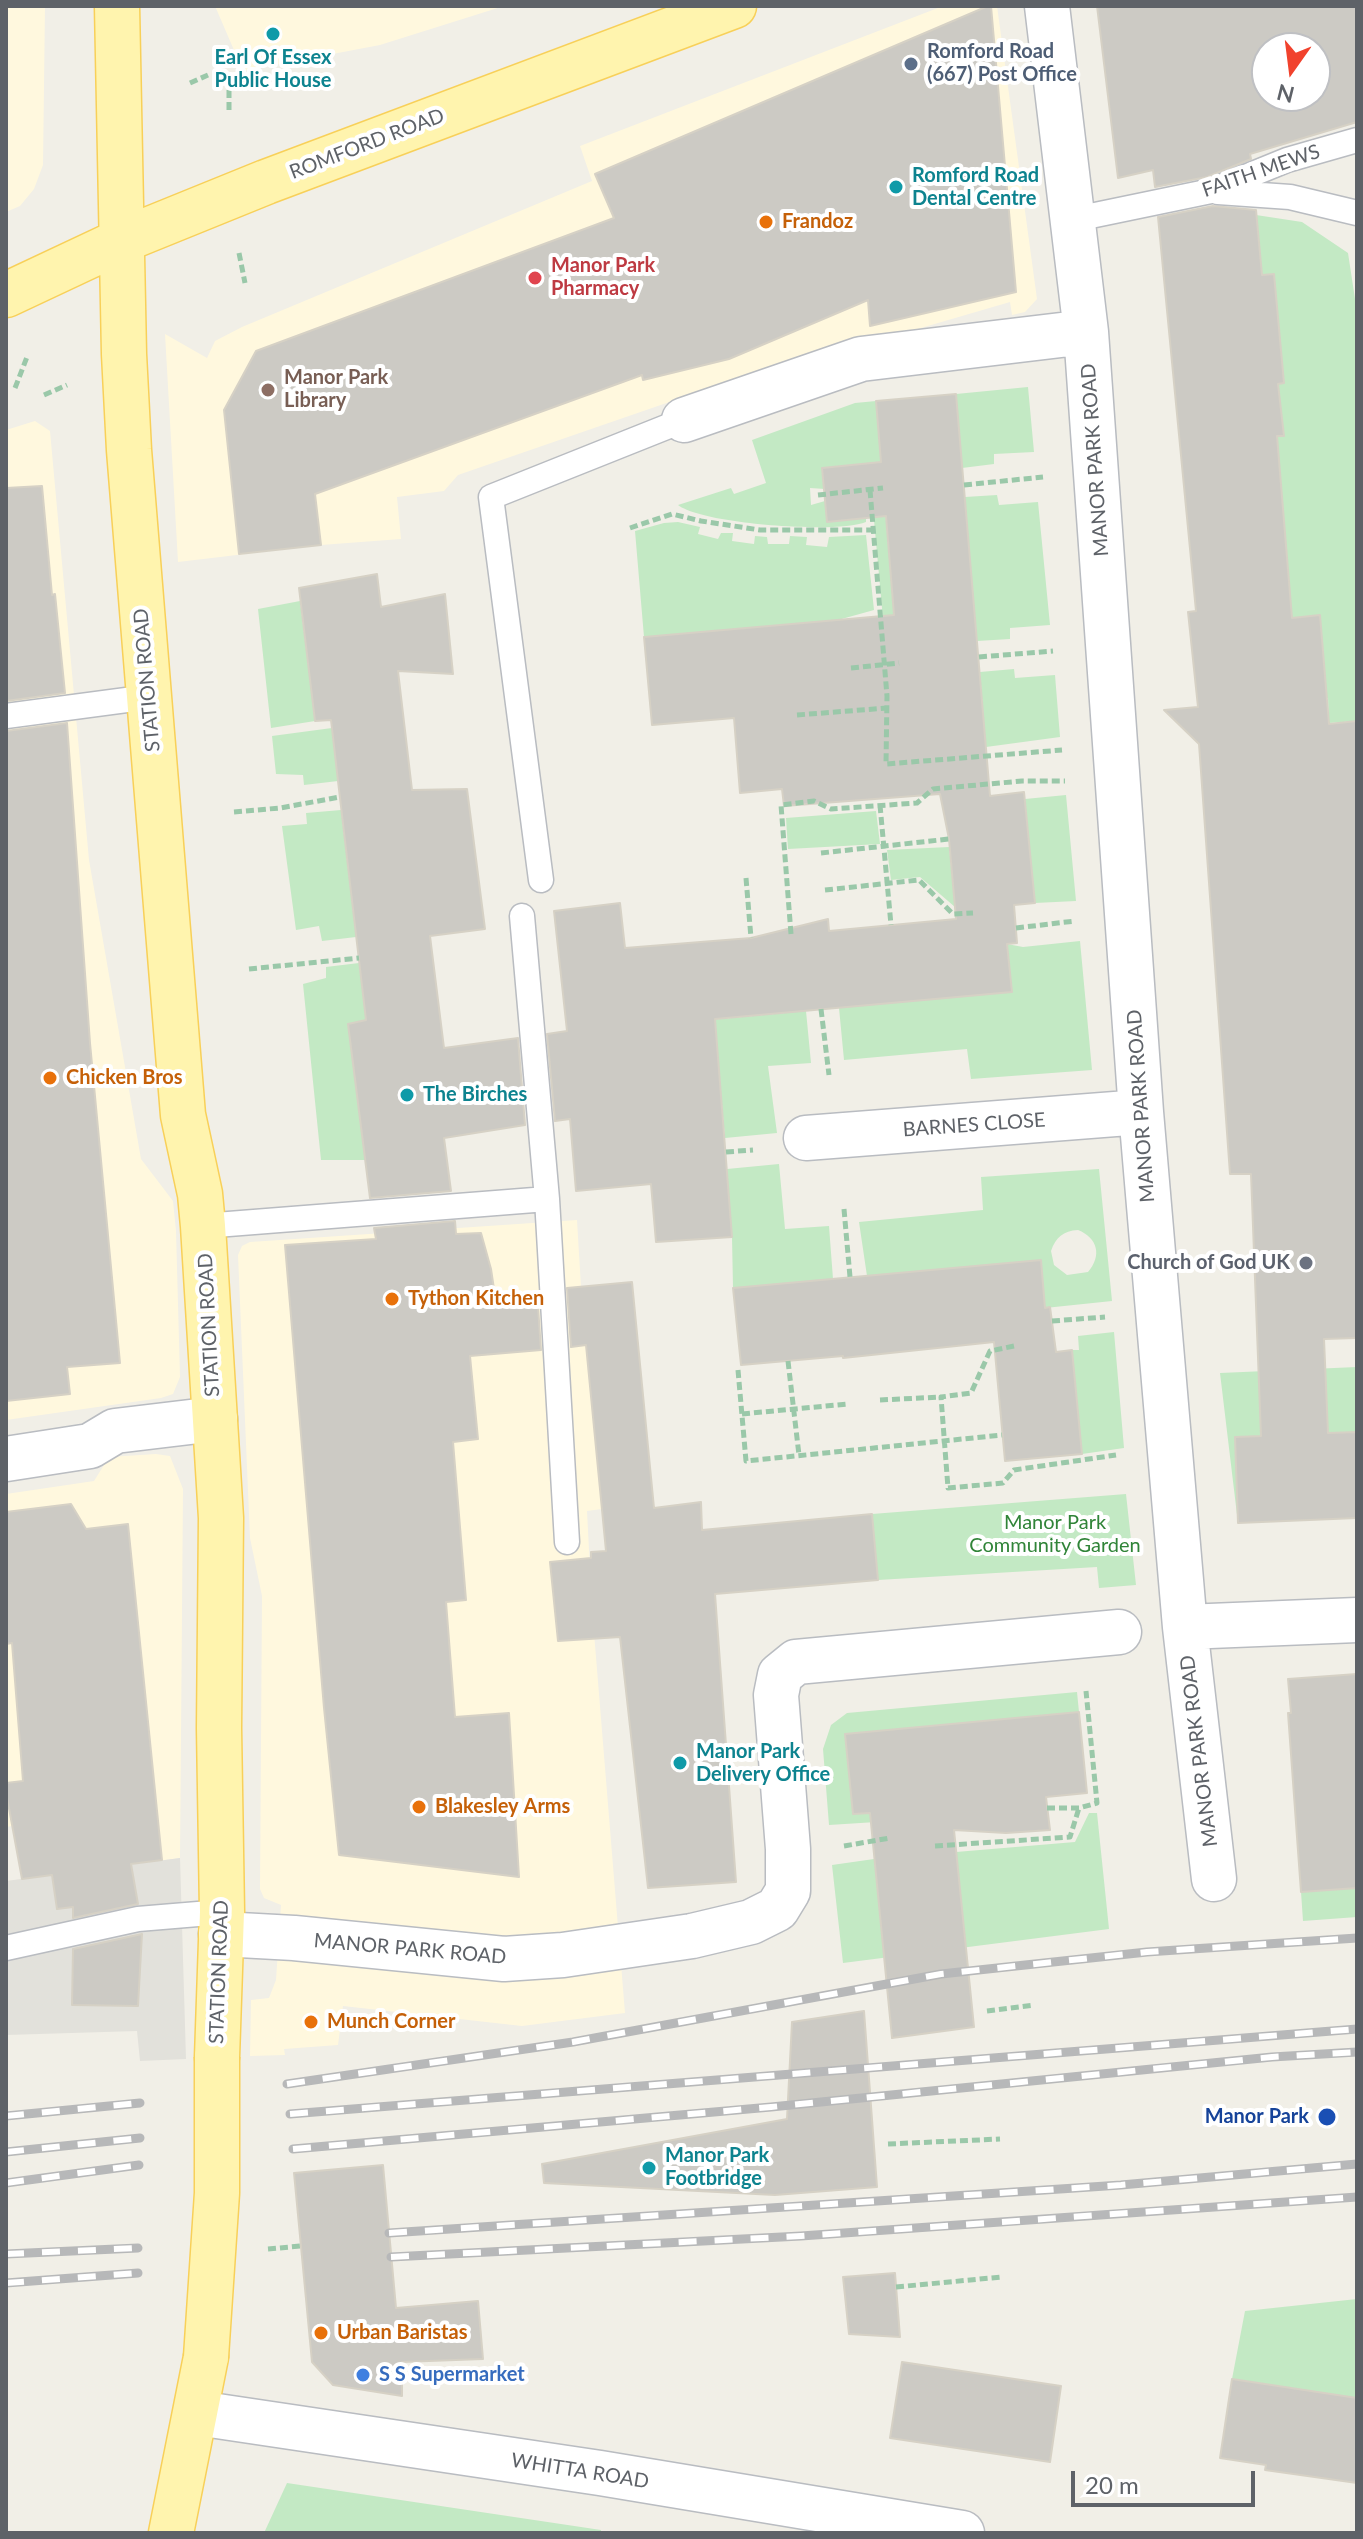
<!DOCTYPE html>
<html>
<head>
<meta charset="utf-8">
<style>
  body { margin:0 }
  #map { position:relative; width:1363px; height:2539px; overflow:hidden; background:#f1efe7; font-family:Lato,sans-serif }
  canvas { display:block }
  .frame { position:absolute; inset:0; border:8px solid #5e6268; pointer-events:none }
  .north { position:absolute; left:1251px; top:32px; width:80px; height:80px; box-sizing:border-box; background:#fff; border:2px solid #bfc0c3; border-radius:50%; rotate:194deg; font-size:22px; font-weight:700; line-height:32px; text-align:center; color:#5e6268 }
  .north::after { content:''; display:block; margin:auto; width:28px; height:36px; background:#f1422d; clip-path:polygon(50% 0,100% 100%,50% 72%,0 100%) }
  .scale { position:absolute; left:1071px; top:2471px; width:184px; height:36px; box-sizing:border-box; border:4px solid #5e6268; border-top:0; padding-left:10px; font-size:24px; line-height:28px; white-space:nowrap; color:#5e6268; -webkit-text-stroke:6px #fff; paint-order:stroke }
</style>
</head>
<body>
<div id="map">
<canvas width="1363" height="2539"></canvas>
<div class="frame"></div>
<div class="north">N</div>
<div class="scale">20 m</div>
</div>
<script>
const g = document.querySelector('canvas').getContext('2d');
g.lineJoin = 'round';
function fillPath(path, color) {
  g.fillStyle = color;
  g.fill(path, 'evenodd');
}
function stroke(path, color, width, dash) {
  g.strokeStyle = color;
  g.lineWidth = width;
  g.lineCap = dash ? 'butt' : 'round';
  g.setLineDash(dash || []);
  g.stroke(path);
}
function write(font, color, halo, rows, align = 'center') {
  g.font = font + ' Lato,sans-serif';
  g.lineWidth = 8;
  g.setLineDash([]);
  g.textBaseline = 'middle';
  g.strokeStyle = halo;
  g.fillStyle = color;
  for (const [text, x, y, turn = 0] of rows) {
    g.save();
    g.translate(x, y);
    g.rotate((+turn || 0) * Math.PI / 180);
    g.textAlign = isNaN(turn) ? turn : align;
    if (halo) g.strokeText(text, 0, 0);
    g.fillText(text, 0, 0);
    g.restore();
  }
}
fillPath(new Path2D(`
  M 6,6 L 45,6 L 43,165 L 34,189 L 20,206 L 6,212 Z
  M 215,6 L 504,6 L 380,45 L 243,71 Z
  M 943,6 L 997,6 L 1037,299 L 1025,312 L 1012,315 L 1010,302 L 681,398 L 458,475 L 444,491 L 397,497 L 401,539 L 321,545 L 178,562 L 165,334 L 207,358 L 215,341 L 242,327 L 592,181 L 580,146 Z
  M 35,421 L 50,431 L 89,860 L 141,1159 L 173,1201 L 176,1231 L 180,1377 L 173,1394 L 161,1398 L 6,1420 L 6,430 Z
  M 577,1220 L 581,1287 L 602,1509 L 587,1511 L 592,1608 L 625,2013 L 522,2026 L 343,2006 L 338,2045 L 284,2049 L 285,2055 L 250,2056 L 251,2000 L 269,1998 L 276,1980 L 281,1905 L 264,1898 L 260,1889 L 262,1596 L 250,1538 L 238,1255 L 242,1246 L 250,1242 Z
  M 156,1454 L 170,1456 L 183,1489 L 180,1858 L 22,1879 L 12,1826 L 6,1827 L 6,1494 L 94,1481 L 109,1457 Z`), '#fff8de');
fillPath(new Path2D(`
  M 180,1858 L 186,2059 L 140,2061 L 137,2031 L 6,2035 L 6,1881 Z`), '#e2e1db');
fillPath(new Path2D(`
  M 1256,215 L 1302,222 L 1348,253 L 1357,312 L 1357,721 L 1329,723 L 1328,698 L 1290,701 L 1324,659 L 1320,615 L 1269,621 L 1276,436 L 1284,435 L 1278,384 L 1284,383 L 1274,274 L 1236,277 Z
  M 1028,387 L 1034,452 L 994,454 L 994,464 L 962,468 L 956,394 Z
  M 876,401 L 882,477 L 825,489 L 810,488 L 811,505 L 825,501 L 828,522 L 866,518 L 866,522 C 837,534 702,524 678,505 L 731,488 L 734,494 L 766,483 L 752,440 L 855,403 Z
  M 997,495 L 999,505 L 1038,502 L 1050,625 L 1010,628 L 1010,639 L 977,641 L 965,497 Z
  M 872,498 L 884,498 L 897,651 L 886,652 Z
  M 678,522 L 700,527 L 698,534 L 718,539 L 721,533 L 733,533 L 732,541 L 754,544 L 755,536 L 767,537 L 768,544 L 789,544 L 790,536 L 807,537 L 806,545 L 827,547 L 829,537 L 866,535 L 874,610 L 838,620 L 644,637 L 635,531 L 664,523 Z
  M 300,601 L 315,721 L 271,728 L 258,609 Z
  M 1014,669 L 1015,678 L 1055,675 L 1060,737 L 986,747 L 980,672 Z
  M 332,728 L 338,781 L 304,785 L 303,775 L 276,774 L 272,736 Z
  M 1066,795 L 1076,901 L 1035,903 L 1025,799 Z
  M 341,810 L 356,937 L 322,941 L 319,926 L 296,930 L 282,826 L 307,824 L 306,813 Z
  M 876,811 L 880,844 L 788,849 L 786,818 Z
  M 949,847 L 955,907 L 920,877 L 891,880 L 887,850 Z
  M 1080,941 L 1092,1070 L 971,1079 L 967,1049 L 844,1060 L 839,1008 L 1011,992 L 1007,944 L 1023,947 Z
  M 359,963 L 366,1020 L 348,1024 L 365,1160 L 321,1160 L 303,984 L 326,978 L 326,967 Z
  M 806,1011 L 811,1063 L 768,1066 L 777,1133 L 725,1138 L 719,1071 L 710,1020 Z
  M 779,1164 L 785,1229 L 829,1226 L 833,1279 L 733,1288 L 732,1237 L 727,1169 Z
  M 1099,1169 L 1112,1301 L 1045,1308 L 1040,1260 L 867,1276 L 859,1222 L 983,1210 L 981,1177 ZM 1078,1230 C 1098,1238 1102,1256 1088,1272 L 1067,1275 L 1054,1265 L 1051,1251 C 1056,1237 1063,1231 1078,1230 Z
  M 1114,1332 L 1124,1448 L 1082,1454 L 1072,1350 L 1079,1350 L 1078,1336 Z
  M 1357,1367 L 1357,1432 L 1236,1437 L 1238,1523 L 1220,1373 Z
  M 1126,1494 L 1136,1585 L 1099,1588 L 1097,1567 L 878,1580 L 872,1514 Z
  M 1077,1692 L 1079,1712 L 846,1734 L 853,1814 L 890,1811 L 892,1821 L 829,1825 L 823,1749 L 831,1725 L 847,1713 Z
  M 1089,1813 L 1097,1813 L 1109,1929 L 843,1963 L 832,1865 L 874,1859 L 881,1919 L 962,1913 L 956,1852 L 1075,1842 Z
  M 1357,1888 L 1357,1917 L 1303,1921 L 1301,1892 Z
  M 1357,2299 L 1357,2398 L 1232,2379 L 1245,2311 Z
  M 287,2483 L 601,2530 L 601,2533 L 264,2533 Z`), '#c3e9c4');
const building = new Path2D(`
  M 988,6 L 991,6 L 1016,292 L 870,326 L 868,300 L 729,359 L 643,380 L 642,375 L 315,494 L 321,545 L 239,554 L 224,410 L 256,351 L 614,218 L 595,174 Z
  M 1097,6 L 1357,6 L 1357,122 L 1250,154 L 1251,159 L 1207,177 L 1155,187 L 1153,170 L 1118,178 ZM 1267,48 L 1315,48 L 1315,96 L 1267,96 Z
  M 1213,206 L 1256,210 L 1262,275 L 1274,274 L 1284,383 L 1278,384 L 1284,436 L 1277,436 L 1292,618 L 1320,615 L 1329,724 L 1357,721 L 1357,1338 L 1324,1339 L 1328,1433 L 1357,1432 L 1357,1518 L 1238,1523 L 1235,1437 L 1261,1436 L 1251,1174 L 1230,1174 L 1199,744 L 1164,710 L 1198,707 L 1188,612 L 1196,611 L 1158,217 Z
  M 956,394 L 990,796 L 1024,792 L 1035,903 L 1014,905 L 1017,943 L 1007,944 L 1012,992 L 715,1019 L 732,1237 L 656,1242 L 651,1184 L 576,1191 L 570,1119 L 555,1121 L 547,1034 L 567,1031 L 554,911 L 620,903 L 625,948 L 751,938 L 828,919 L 829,931 L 956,919 L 949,839 L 940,794 L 784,806 L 782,789 L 740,793 L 734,718 L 652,725 L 644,637 L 894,615 L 886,516 L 827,522 L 822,468 L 881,462 L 876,401 Z
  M 42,486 L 52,595 L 55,594 L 65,693 L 6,701 L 6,488 Z
  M 377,574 L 381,607 L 445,594 L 453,674 L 398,671 L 412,790 L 467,789 L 485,929 L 430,936 L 444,1048 L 518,1038 L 525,1125 L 444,1138 L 451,1191 L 370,1198 L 348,1024 L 366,1020 L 338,781 L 331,720 L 315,721 L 299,588 Z
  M 67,723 L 90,1043 L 120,1363 L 67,1367 L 70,1394 L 6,1401 L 6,731 Z
  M 455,1221 L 456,1234 L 481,1233 L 491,1269 L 495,1296 L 537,1292 L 541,1350 L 470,1356 L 478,1439 L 453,1442 L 466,1600 L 446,1602 L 455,1717 L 509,1713 L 519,1877 L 339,1855 L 324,1708 L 285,1245 L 376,1239 L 374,1228 Z
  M 1041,1260 L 1045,1308 L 1050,1307 L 1056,1352 L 1072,1350 L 1082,1454 L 1005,1461 L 994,1342 L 843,1358 L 843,1356 L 741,1365 L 733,1288 Z
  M 632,1282 L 654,1508 L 701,1502 L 702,1530 L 872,1514 L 878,1580 L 715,1594 L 736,1882 L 648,1888 L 620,1637 L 558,1641 L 550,1562 L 591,1558 L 591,1552 L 606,1551 L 586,1345 L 571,1347 L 567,1288 Z
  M 71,1504 L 86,1529 L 128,1524 L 162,1860 L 131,1864 L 138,1904 L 73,1918 L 73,1907 L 57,1909 L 52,1875 L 22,1879 L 6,1792 L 6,1783 L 23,1781 L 12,1643 L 6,1644 L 6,1512 Z
  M 1357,1674 L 1357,1888 L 1301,1892 L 1288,1713 L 1291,1713 L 1288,1679 Z
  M 1079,1712 L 1087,1793 L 1046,1797 L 1050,1830 L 1006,1833 L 954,1830 L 974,2027 L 892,2038 L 870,1813 L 853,1814 L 845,1734 Z
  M 142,1934 L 138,2006 L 72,2005 L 73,1949 Z
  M 864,2011 L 877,2187 L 775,2195 L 544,2183 L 542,2164 L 787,2119 L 792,2022 Z
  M 383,2165 L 396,2308 L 478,2301 L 483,2359 L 402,2362 L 402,2396 L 333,2385 L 312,2362 L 294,2173 Z
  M 895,2273 L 900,2337 L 849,2334 L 843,2277 Z
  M 902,2362 L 1061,2386 L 1050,2462 L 890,2438 Z
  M 1232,2379 L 1357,2398 L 1357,2483 L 1265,2470 L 1266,2465 L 1220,2458 Z`);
fillPath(building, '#cccac4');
stroke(building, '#d6d1c5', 2);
const lane = new Path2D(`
  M 1218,192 L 1290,197 L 1357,213
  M 1071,220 L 1211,191 L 1287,160 L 1357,140
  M 6,716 L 149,697
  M 541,880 L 491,497 L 684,420
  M 522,916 L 547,1199 L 567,1542
  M 203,1226 L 547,1199
  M 6,1948 L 138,1919 L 222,1912`);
const street = new Path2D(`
  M 1047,6 L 1086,332 L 1141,1112 L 1185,1627 L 1214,1879
  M 684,420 L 861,359 L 1086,332
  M 806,1138 L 1141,1112
  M 6,1459 L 90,1446 L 115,1431 L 215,1419
  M 1185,1627 L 1357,1620
  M 221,1934 L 294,1938 L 504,1959 L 563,1955 L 692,1936 L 751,1922 L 777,1909 L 788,1891 L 788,1849 L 776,1695 L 780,1675 L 796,1662 L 1119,1632
  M 197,2413 L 600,2473 L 962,2533`);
const primary = new Path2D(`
  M 117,6 L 124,354 L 129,450 L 183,1115 L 200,1194 L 203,1226 L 221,1518 L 219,1728 L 222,1912 L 217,2057
  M 6,295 L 123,240 L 266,182 L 734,6
  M 171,2533 L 206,2357`);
stroke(lane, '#b9bcc1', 27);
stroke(street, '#b9bcc1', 47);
stroke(primary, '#f8d059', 47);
stroke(new Path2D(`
  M 190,83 L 208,75
  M 229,90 L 229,112
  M 239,253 L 245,283
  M 15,388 L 27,357
  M 44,395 L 67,385
  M 964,485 L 1043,477
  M 870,490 L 887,696 L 886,764 L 1062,750
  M 818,495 L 883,488
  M 630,528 L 672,514 L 701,521 L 760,530 L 873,530
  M 979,657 L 1053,651
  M 851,668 L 899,663
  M 797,715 L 887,708
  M 880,805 L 891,925
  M 234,812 L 280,808 L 340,797
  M 821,853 L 949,839
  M 746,878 L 751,938
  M 825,890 L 919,880 L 953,914 L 973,913
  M 1016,928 L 1075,921
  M 791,934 L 781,805 L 814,801 L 831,809 L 917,803 L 933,789 L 1022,781 L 1065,781
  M 249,969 L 359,958
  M 821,1009 L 829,1075
  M 726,1152 L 753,1150
  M 844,1209 L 850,1277
  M 1052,1321 L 1105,1317
  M 1014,1346 L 990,1351 L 971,1393 L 941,1397 L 948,1488 L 1003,1483 L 1014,1470 L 1116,1455
  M 788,1361 L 799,1455
  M 738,1370 L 746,1461 L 1002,1435
  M 880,1400 L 941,1397
  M 742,1414 L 847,1404
  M 1047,1808 L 1079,1808 L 1097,1803 L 1086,1691
  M 844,1846 L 890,1838
  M 935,1846 L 1070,1837 L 1079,1808
  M 987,2011 L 1034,2005
  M 888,2144 L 1000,2139
  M 268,2249 L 301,2246
  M 896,2287 L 1002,2277`), '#9ac8a9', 5, [8, 4]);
stroke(lane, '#fff', 24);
stroke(street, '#fff', 44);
stroke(primary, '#fff4ae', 44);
const rail = new Path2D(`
  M 287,2084 L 573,2042 L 941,1974 L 1147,1952 L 1357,1938
  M 290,2114 L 1357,2029
  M 6,2116 L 140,2103
  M 293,2149 L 771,2107 L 1272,2057 L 1357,2052
  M 6,2152 L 140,2138
  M 6,2183 L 139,2165
  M 389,2233 L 1121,2185 L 1357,2164
  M 6,2254 L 138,2248
  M 391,2257 L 801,2236 L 1357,2197
  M 6,2283 L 138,2273`);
stroke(rail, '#b7b8b9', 9);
stroke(rail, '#fff', 6, [18]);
const primaryBridge = new Path2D(`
  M 206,2357 L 217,2193 L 217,2057`);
stroke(primaryBridge, '#f8d059', 47, []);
stroke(primaryBridge, '#fff4ae', 44);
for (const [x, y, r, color] of [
  [273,34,8,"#0f9aa8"],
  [911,64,8,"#5c6f8a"],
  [896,187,8,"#0f9aa8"],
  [766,222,8,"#e8710a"],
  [535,278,8,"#e0444e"],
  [268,390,8,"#8d6e63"],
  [50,1078,8,"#e8710a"],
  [407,1095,8,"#0f9aa8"],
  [1306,1263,8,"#6b7280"],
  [392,1299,8,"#e8710a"],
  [680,1763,8,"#0f9aa8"],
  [419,1807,8,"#e8710a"],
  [311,2022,8,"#e8710a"],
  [1327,2117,10,"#1a4fb4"],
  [649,2168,8,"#0f9aa8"],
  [321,2333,8,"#e8710a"],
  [363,2375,8,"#3f7fe0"]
]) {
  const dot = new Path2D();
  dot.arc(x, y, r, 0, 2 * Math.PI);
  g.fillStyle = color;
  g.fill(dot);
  stroke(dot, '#fff', 3);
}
write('bold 20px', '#4e5e75', '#fff', [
  ["Romford Road",927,52],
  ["(667) Post Office",927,75]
], 'left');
write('bold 20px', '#0d838f', '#fff', [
  ["Earl Of Essex",273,58,"center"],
  ["Public House",273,81,"center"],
  ["Romford Road",912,176],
  ["Dental Centre",912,199],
  ["The Birches",423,1095],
  ["Manor Park",696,1752],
  ["Delivery Office",696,1775],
  ["Manor Park",665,2156],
  ["Footbridge",665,2179]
], 'left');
write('20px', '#5e6268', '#fff', [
  ["ROMFORD ROAD",367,144,-21],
  ["FAITH MEWS",1261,171,-19],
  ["MANOR PARK ROAD",1095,460,-94],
  ["STATION ROAD",147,680,-95],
  ["MANOR PARK ROAD",1141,1106,-94],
  ["BARNES CLOSE",974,1125,-4],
  ["STATION ROAD",209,1325,-93],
  ["MANOR PARK ROAD",1199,1751,-97],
  ["MANOR PARK ROAD",410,1949,5],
  ["STATION ROAD",219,1972,-88],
  ["WHITTA ROAD",580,2471,9]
]);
write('bold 20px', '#c56008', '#fff', [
  ["Frandoz",782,222],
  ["Chicken Bros",66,1078],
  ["Tython Kitchen",408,1299],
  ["Blakesley Arms",435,1807],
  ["Munch Corner",327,2022],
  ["Urban Baristas",337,2333]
], 'left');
write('bold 20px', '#be3a42', '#fff', [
  ["Manor Park",551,266],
  ["Pharmacy",551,289]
], 'left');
write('bold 20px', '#785e54', '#fff', [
  ["Manor Park",284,378],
  ["Library",284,401]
], 'left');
write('bold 20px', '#5b616d', '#fff', [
  ["Church of God UK",1290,1263]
], 'right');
write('20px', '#308438', '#fff', [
  ["Manor Park",1055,1523],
  ["Community Garden",1055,1546]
]);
write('bold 20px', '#164399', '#fff', [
  ["Manor Park",1309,2117]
], 'right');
write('bold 20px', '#366cbe', '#fff', [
  ["S S Supermarket",379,2375]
], 'left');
</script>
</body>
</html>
